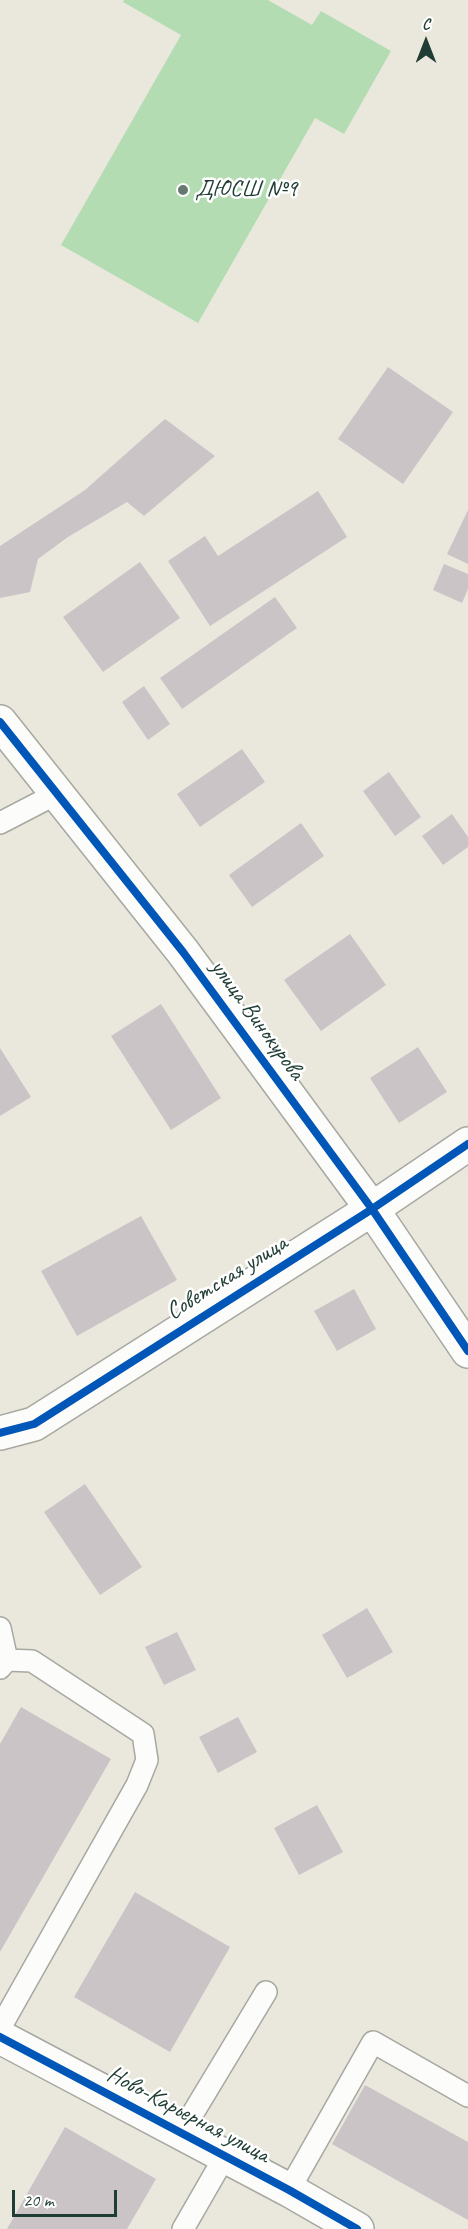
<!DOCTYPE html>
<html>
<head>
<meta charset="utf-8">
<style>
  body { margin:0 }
  #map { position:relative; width:468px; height:2229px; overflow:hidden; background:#eae8dd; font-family:Caveat,sans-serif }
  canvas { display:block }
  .north { position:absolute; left:396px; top:12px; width:60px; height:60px; -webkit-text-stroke:4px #fff; paint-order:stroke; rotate:0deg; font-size:16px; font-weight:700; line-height:24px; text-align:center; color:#1f3d34 }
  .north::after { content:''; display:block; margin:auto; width:21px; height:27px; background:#1f3d34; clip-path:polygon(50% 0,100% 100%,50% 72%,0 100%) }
  .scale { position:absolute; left:12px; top:2190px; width:105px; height:27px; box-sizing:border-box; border:3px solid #1f3d34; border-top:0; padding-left:8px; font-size:18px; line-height:21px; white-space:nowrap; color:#1f3d34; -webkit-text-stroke:4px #fff; paint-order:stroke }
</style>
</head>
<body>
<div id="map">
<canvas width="468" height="2229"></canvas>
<div class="north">С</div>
<div class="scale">20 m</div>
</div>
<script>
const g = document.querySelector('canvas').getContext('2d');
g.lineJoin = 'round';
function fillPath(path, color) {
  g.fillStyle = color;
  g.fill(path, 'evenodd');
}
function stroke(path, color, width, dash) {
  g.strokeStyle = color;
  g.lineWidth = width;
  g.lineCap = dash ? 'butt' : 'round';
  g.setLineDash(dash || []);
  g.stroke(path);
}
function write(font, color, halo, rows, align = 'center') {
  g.font = font + ' Caveat,sans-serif';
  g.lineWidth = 5;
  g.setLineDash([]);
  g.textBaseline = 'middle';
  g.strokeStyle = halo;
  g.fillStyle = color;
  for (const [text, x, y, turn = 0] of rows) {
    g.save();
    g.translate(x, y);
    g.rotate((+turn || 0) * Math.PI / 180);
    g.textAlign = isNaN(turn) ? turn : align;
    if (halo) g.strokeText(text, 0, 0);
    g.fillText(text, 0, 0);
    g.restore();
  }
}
fillPath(new Path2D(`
  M 124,0 L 268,0 L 312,25 L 321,11 L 391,51 L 344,134 L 315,118 L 198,323 L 61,245 L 181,35 L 123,2 Z`), '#b4dcb3');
fillPath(new Path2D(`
  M 388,367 L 453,412 L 403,484 L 338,439 Z
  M 165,419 L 215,456 L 144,516 L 127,502 L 68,537 L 38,559 L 30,592 L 0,598 L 0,546 L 85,490 Z
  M 318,491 L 347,537 L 210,626 L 168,561 L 205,536 L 218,556 Z
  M 468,510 L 468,564 L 447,554 Z
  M 140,562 L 180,618 L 103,672 L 63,617 Z
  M 444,564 L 468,574 L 468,589 L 462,603 L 433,590 Z
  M 275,597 L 297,628 L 182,709 L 160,678 Z
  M 144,686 L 170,724 L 148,740 L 122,702 Z
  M 242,749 L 265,782 L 200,827 L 177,794 Z
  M 389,772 L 421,817 L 395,836 L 363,791 Z
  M 452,814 L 468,837 L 468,847 L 443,865 L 422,836 Z
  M 301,823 L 324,856 L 252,907 L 229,875 Z
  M 350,934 L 386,985 L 321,1031 L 284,980 Z
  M 161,1004 L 221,1098 L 171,1130 L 111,1036 Z
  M 418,1047 L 447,1092 L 399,1123 L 370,1078 Z
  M 0,1048 L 31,1097 L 0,1116 Z
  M 141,1216 L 177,1280 L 77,1336 L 41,1271 Z
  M 354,1289 L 376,1329 L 337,1351 L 314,1311 Z
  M 85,1484 L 142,1567 L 100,1595 L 44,1512 Z
  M 367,1608 L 393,1652 L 347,1678 L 322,1635 Z
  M 177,1632 L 196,1670 L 164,1685 L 145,1647 Z
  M 21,1707 L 111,1759 L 0,1952 L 0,1744 Z
  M 238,1717 L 257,1752 L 218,1773 L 199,1737 Z
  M 317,1805 L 343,1852 L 299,1875 L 274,1828 Z
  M 135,1892 L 230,1947 L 170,2052 L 74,1997 Z
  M 365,2085 L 468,2142 L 468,2220 L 332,2144 Z
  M 65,2127 L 156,2179 L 127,2229 L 7,2229 Z`), '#cbc4c7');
const service = new Path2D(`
  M 0,823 L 56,794
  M 0,1628 L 7,1660
  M 0,1668 L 7,1660 L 32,1661 L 143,1734 L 147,1760 L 137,1785 L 0,2028
  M 181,2133 L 266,1992
  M 289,2190 L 373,2042 L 468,2096
  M 183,2229 L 225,2156`);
const minor = new Path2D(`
  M 0,722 L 183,952 L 372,1209 L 468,1351
  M 0,1433 L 34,1424 L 372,1209 L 468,1144
  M 0,2037 L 289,2190 L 357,2229`);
stroke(service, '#a6a8a1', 24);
stroke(minor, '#a6a8a1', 36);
stroke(service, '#fcfcfa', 21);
stroke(minor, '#fcfcfa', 33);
stroke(new Path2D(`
  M 0,722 L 183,952 L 372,1209 L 468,1351
  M 0,1433 L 34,1424 L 372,1209 L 468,1144
  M 0,2037 L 289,2190 L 357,2229`), '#0057b8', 8);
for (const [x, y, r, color] of [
  [183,190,6,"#66796f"]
]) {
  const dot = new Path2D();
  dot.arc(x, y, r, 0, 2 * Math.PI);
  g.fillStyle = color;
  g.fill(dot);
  stroke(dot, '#fff', 2);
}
write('24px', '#1f3d34', '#fff', [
  ["ДЮСШ №9",195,190]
], 'left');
write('24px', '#1f3d34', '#fff', [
  ["улица Винокурова",257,1020,54],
  ["Советская улица",227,1278,-32],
  ["Ново-Карьерная улица",188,2115,28]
]);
</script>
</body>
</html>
